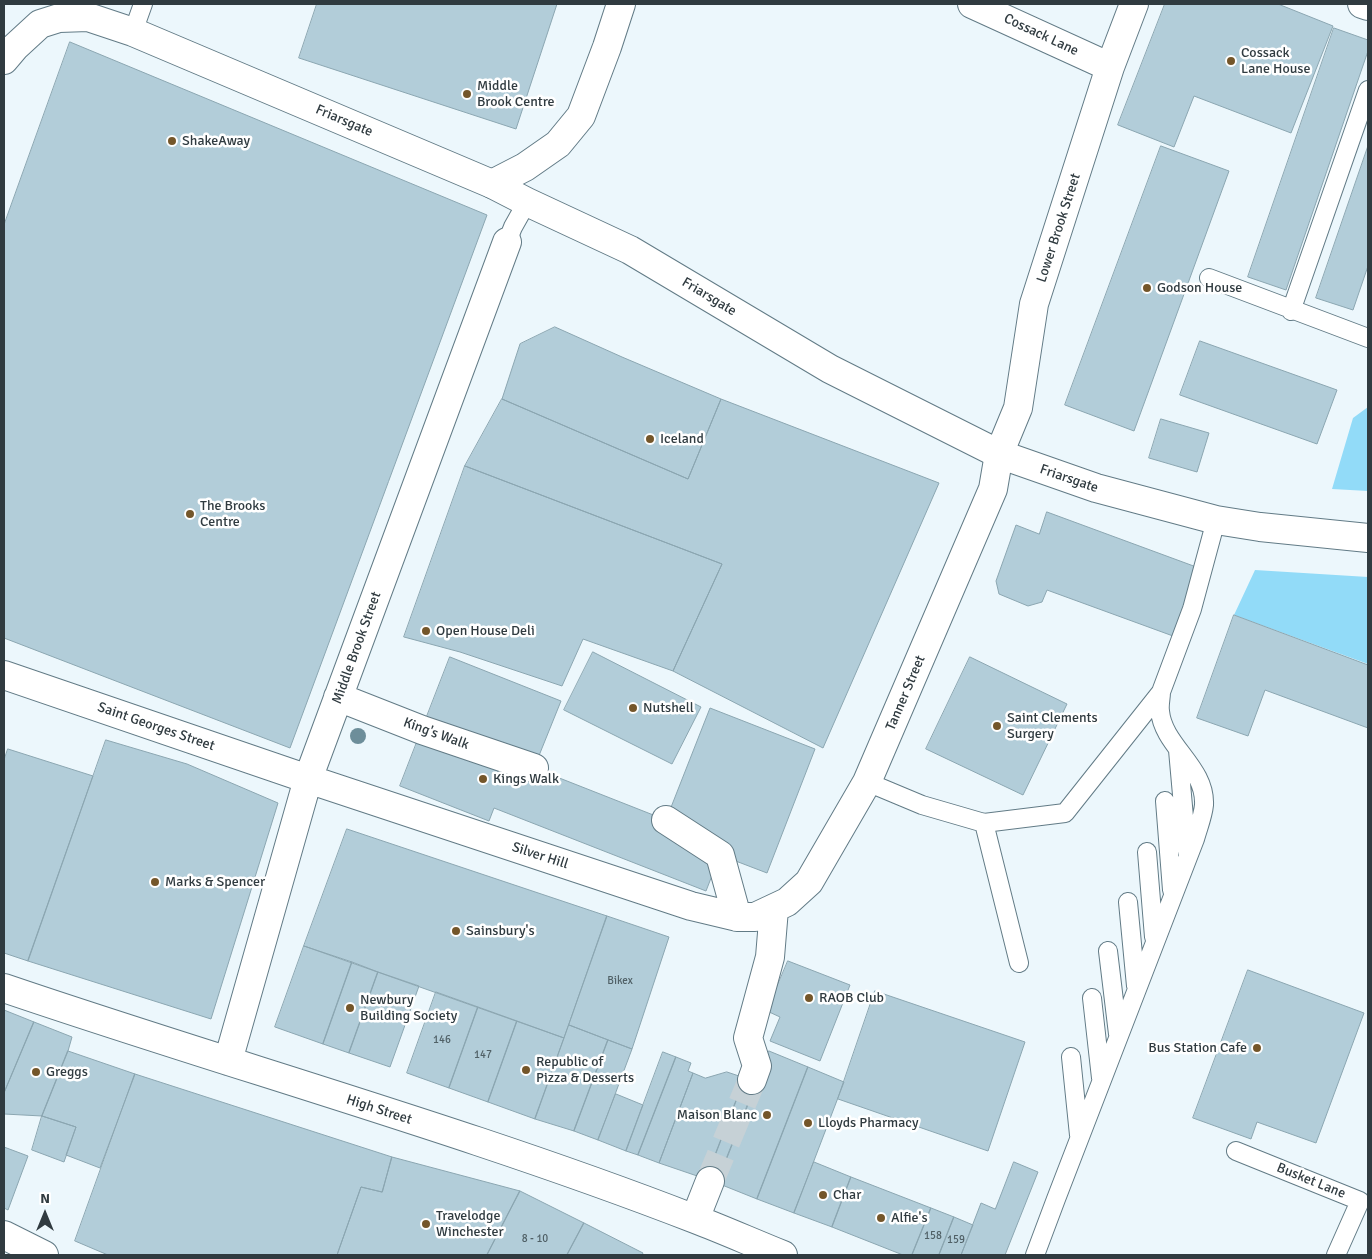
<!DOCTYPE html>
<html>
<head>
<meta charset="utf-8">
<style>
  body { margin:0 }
  #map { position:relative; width:1372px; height:1259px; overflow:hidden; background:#ecf7fc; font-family:Signika,sans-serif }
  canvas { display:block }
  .frame { position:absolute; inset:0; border:5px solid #303b40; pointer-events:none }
  .north { position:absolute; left:20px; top:1189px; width:50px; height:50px; -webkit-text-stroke:4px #fff; paint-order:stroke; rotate:0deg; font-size:14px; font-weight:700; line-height:20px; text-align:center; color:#303b40 }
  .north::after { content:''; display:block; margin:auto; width:18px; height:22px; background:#303b40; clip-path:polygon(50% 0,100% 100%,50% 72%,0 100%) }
</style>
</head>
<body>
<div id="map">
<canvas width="1372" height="1259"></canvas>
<div class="frame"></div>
<div class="north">N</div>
</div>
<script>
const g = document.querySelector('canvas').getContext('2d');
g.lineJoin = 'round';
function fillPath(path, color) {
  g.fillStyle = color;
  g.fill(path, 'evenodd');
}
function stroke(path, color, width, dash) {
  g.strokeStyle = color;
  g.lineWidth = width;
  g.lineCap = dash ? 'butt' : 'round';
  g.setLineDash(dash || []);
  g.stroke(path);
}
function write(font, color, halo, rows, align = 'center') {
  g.font = font + ' Signika,sans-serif';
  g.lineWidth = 5;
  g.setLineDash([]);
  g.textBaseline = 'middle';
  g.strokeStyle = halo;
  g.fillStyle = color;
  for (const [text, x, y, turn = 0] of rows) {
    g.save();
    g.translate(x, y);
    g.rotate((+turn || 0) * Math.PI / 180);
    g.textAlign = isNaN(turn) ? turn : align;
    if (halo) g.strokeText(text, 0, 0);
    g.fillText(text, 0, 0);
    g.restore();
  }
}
fillPath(new Path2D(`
  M 1368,407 L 1368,491 L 1332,489 L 1353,418 Z
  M 1255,570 L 1368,577 L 1368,664 L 1234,615 Z`), '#92dbf8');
const building = new Path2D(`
  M 317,4 L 557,4 L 516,129 L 299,58 Z
  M 1165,4 L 1278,4 L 1333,26 L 1291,133 L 1194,96 L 1174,147 L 1118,125 Z
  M 1334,28 L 1368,40 L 1368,51 L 1286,290 L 1248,277 Z
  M 70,42 L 487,215 L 290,748 L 4,638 L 4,225 Z
  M 1161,146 L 1229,171 L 1134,431 L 1065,405 Z
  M 1368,146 L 1368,266 L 1353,310 L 1316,298 Z
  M 555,327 L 622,357 L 721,399 L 688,479 L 502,399 L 520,344 Z
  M 1200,341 L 1337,390 L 1317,444 L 1180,395 Z
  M 502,399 L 688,479 L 721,399 L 939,483 L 823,748 L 673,671 L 722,564 L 465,466 Z
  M 1161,419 L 1209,433 L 1197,472 L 1149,458 Z
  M 465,466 L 722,564 L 673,671 L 583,639 L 562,686 L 460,652 L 404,637 Z
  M 1047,512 L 1199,568 L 1173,636 L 1047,590 L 1042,602 L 1028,606 L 999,594 L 996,581 L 1016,525 L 1039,534 Z
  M 1234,615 L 1368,665 L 1368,728 L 1265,690 L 1248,736 L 1197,718 Z
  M 593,652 L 701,707 L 672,764 L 564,710 Z
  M 450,657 L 561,701 L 534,768 L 666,820 L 710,708 L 815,749 L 767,873 L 720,855 L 706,891 L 494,808 L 489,821 L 400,786 Z
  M 970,657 L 1067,704 L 1023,795 L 926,749 Z
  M 106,740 L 187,764 L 278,803 L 211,1019 L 28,961 Z
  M 8,749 L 93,776 L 28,961 L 4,953 L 4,760 Z
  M 347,829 L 607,916 L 564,1038 L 304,946 Z
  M 607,916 L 669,937 L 632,1049 L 569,1025 Z
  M 304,946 L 352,962 L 323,1044 L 275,1027 Z
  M 788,961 L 850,985 L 820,1061 L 770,1041 L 780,1017 L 767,1011 Z
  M 352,962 L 378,972 L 349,1053 L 323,1044 Z
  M 1248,970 L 1364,1013 L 1316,1143 L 1257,1122 L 1251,1139 L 1193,1118 Z
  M 378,972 L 419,986 L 390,1067 L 349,1053 Z
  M 875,991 L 1025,1042 L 988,1151 L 838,1099 Z
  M 436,992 L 478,1007 L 449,1088 L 407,1073 Z
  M 478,1007 L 517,1021 L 488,1102 L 449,1088 Z
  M 4,1010 L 34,1022 L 4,1093 Z
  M 517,1021 L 564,1038 L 535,1119 L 488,1102 Z
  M 34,1022 L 72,1037 L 68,1051 L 42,1116 L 4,1114 L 4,1093 Z
  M 569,1025 L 608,1040 L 574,1131 L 535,1119 Z
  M 608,1040 L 632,1049 L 598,1140 L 574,1131 Z
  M 68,1051 L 135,1074 L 100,1168 L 66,1155 L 76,1127 L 42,1116 Z
  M 769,1051 L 808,1067 L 757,1199 L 717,1183 Z
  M 663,1052 L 676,1057 L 638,1155 L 626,1151 Z
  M 676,1057 L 691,1063 L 688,1071 L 693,1073 L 659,1163 L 638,1155 Z
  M 808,1067 L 844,1082 L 794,1213 L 757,1199 Z
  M 727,1072 L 745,1078 L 706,1179 L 659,1163 L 693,1073 L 705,1078 Z
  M 135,1074 L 392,1157 L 382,1192 L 361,1187 L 337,1255 L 108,1255 L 75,1241 Z
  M 745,1078 L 757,1082 L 717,1183 L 706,1179 Z
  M 616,1094 L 643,1105 L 626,1151 L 598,1140 Z
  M 42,1116 L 76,1127 L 64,1162 L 32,1150 Z
  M 4,1147 L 28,1156 L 8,1210 L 4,1208 Z
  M 392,1157 L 520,1191 L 487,1255 L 337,1255 L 361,1187 L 382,1192 Z
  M 814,1162 L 851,1177 L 832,1227 L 794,1213 Z
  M 1014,1162 L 1038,1172 L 1005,1255 L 961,1255 L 981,1203 L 995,1209 Z
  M 851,1177 L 931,1208 L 912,1255 L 903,1255 L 832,1227 Z
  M 520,1191 L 584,1223 L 567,1255 L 487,1255 Z
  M 931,1208 L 954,1217 L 939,1255 L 912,1255 Z
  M 954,1217 L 973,1225 L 961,1255 L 939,1255 Z
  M 584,1223 L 643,1253 L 642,1255 L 567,1255 Z`);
fillPath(building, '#b2cdd9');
stroke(building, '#8ba6b1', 1);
stroke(new Path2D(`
  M 710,1181 L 752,1080`), '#c6d1d6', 28, [28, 14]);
const lane = new Path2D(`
  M 133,32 L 143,4
  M 507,242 L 513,227 L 527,202
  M 1209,278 L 1368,338
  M 1291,311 L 1368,90
  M 1178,750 L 1187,851
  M 867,782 L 922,805 L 984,823 L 1065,813 L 1161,692
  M 1165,801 L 1172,890
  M 984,823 L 1019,963
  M 1147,852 L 1154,937
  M 1128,902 L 1136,986
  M 1108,951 L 1118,1034
  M 1092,998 L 1101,1078
  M 1071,1057 L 1079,1135
  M 1236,1151 L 1360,1201 L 1336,1255
  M 1035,1255 L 1056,1199 L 1195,839 C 1198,828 1203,816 1204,805 C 1206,767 1163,746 1160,711 C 1159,705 1161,698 1161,692 L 1192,609 L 1216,520`);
const street = new Path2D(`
  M 972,4 L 1110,67
  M 1362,4 L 1368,6
  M 492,184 L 525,167 L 558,144 L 581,116 L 607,47 L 621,4
  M 4,675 L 308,779 L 691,906 L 737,917 L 755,917 L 787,902 L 809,882 L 867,782 L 993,489 L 999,454 L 1018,408 L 1034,304 L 1110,67 L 1134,4
  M 338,697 L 422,730 L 534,768
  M 666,820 L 720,855 L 737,917
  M 4,988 C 233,1066 468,1131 695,1219 C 724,1230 753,1243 783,1255
  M 228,1061 L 308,779 L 507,242
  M 752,1080 L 757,1066 L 748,1038 L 770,957 L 774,909
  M 695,1219 L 710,1181
  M 4,1235 L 44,1255`);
const secondary = new Path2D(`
  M 4,60 L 15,47 L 40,24 L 59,18 L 88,17 L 133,32 L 492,184 L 527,202 L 630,250 L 830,369 L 999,454 L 1096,488 L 1216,520 L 1260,527 L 1368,538`);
stroke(lane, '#627b86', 20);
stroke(street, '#627b86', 30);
stroke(secondary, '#627b86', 30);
stroke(lane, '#fff', 18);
stroke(street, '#fff', 28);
stroke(secondary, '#fff', 28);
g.fillStyle = '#6d8e9a';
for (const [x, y] of [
  [358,736]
]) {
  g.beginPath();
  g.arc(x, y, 8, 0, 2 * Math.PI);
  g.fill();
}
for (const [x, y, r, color] of [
  [1231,61,5,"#74562a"],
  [467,94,5,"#74562a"],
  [172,141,5,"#74562a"],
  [1147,288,5,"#74562a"],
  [650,439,5,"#74562a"],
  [190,514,5,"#74562a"],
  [426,631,5,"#74562a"],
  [633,708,5,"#74562a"],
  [997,726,5,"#74562a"],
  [483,779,5,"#74562a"],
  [155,882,5,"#74562a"],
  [456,931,5,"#74562a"],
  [809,998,5,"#74562a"],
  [350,1008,5,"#74562a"],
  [1257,1048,5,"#74562a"],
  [526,1070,5,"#74562a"],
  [36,1072,5,"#74562a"],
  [767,1115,5,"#74562a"],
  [808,1123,5,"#74562a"],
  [823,1195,5,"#74562a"],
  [881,1218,5,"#74562a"],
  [426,1224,5,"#74562a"]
]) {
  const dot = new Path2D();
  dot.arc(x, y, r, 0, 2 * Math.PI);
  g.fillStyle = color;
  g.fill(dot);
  stroke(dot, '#fff', 2);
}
write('11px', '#506066', null, [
  ["Bikex",620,981],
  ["146",442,1040],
  ["147",483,1055],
  ["158",933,1236],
  ["8 - 10",535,1239],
  ["159",956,1240]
]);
write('14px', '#303b40', '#fff', [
  ["Cossack Lane",1041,35,25],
  ["Friarsgate",344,121,23],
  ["Lower Brook Street",1059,228,-72],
  ["Friarsgate",709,297,31],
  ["Friarsgate",1069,479,19],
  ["Middle Brook Street",357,648,-70],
  ["Tanner Street",906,693,-67],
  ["Saint Georges Street",156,727,19],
  ["King's Walk",436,734,20],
  ["Silver Hill",540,856,18],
  ["High Street",379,1110,18],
  ["Busket Lane",1311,1181,22]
]);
write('14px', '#303b40', '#fff', [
  ["Cossack",1241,53],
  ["Lane House",1241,69],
  ["Middle",477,86],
  ["Brook Centre",477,102],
  ["ShakeAway",182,141],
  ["Godson House",1157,288],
  ["Iceland",660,439],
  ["The Brooks",200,506],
  ["Centre",200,522],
  ["Open House Deli",436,631],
  ["Nutshell",643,708],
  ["Saint Clements",1007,718],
  ["Surgery",1007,734],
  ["Kings Walk",493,779],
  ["Marks & Spencer",165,882],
  ["Sainsbury's",466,931],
  ["RAOB Club",819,998],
  ["Newbury",360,1000],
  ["Building Society",360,1016],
  ["Bus Station Cafe",1247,1048,"right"],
  ["Republic of",536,1062],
  ["Pizza & Desserts",536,1078],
  ["Greggs",46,1072],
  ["Maison Blanc",757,1115,"right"],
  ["Lloyds Pharmacy",818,1123],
  ["Char",833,1195],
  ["Travelodge",436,1216],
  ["Winchester",436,1232],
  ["Alfie's",891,1218]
], 'left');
</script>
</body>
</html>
